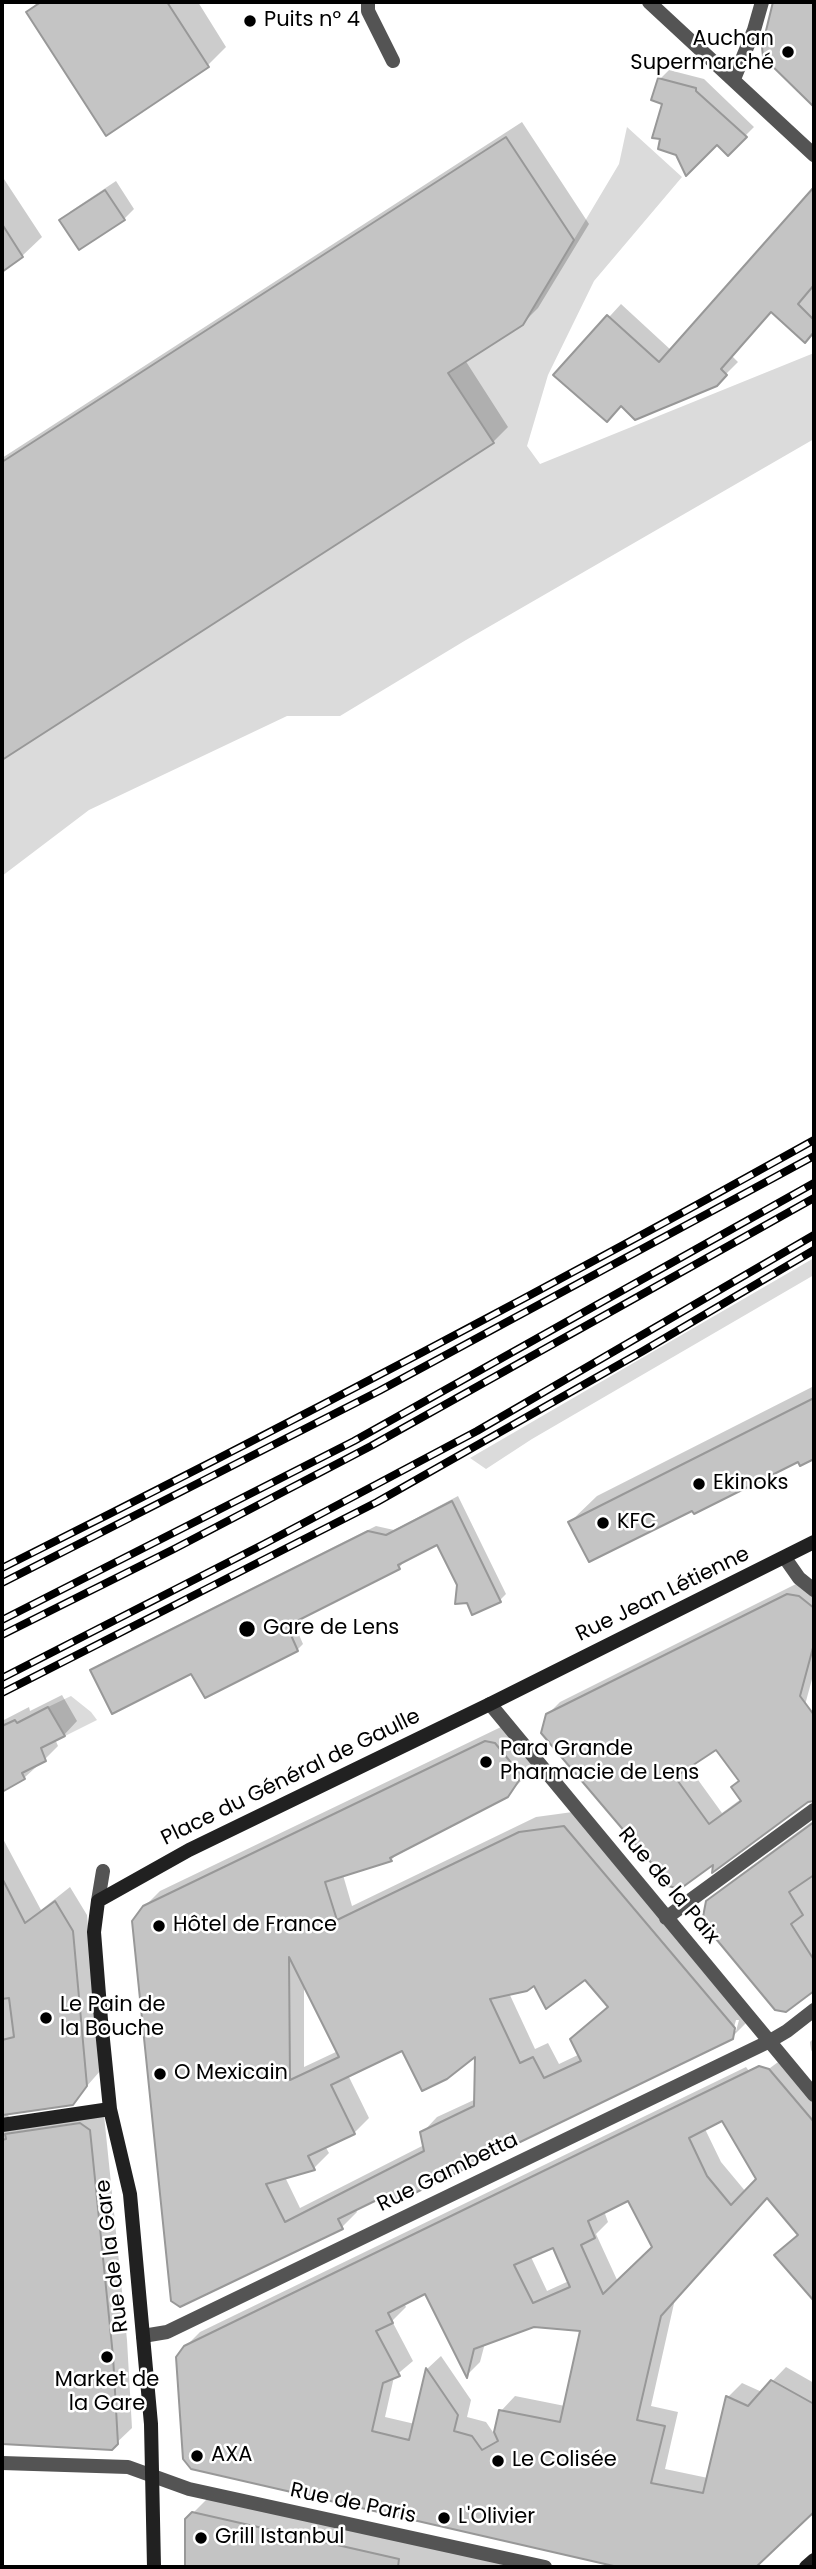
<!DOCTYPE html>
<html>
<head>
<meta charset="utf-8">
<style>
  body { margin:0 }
  #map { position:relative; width:816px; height:2569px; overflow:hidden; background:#fff; font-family:Poppins,sans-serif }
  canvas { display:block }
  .frame { position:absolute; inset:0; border:4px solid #000; pointer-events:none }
</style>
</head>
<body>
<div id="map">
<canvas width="816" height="2569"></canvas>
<div class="frame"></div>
</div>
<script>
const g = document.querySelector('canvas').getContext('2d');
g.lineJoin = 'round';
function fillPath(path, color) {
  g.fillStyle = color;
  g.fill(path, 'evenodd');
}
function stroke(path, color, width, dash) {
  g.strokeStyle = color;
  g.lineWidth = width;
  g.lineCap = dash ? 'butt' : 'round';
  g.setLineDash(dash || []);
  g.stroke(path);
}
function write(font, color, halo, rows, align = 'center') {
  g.font = font + ' Poppins,sans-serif';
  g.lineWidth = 5;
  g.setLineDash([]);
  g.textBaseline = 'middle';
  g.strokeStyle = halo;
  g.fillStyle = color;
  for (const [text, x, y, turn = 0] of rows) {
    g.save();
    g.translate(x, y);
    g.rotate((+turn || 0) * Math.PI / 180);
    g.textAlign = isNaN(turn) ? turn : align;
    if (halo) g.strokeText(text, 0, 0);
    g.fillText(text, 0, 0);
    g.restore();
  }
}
fillPath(new Path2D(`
  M 627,127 L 682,177 L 594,281 L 548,375 L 527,446 L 540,464 L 814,353 L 814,439 L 466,640 L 340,716 L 287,716 L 89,810 L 2,876 L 2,760 L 493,444 L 448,373 L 523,325 L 619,164 Z
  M 814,1258 L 814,1275 L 532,1439 L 486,1469 L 470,1458 Z
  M 71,1696 L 91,1712 L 97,1720 L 65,1736 L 48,1707 Z`), '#dbdbdb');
fillPath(new Path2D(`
  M 38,2 L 198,2 L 226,47 L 207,66 L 28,12 Z
  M 775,2 L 814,2 L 814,104 L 764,57 L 763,47 Z
  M 669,70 L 704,79 L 754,127 L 728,153 L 665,102 L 660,79 Z
  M 522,122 L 589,224 L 538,308 L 522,324 L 465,360 L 508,427 L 493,442 L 2,758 L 2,458 Z
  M 2,176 L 42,237 L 22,256 L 2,270 Z
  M 116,181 L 134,209 L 124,219 L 79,248 L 61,220 L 71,211 Z
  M 814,190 L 814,331 L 805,340 L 772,310 L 732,356 L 738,362 L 716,384 L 621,405 L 556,375 L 621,304 L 672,351 Z
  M 814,1386 L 814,1457 L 801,1463 L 799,1460 L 693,1508 L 570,1522 L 597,1496 Z
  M 458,1496 L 506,1594 L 500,1600 L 458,1585 L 438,1542 L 405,1560 L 399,1568 L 293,1621 L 303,1644 L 297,1650 L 192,1672 L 92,1671 L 98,1665 L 376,1526 L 394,1530 Z
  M 800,1582 L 814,1587 L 814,1672 L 791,1756 L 814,1727 L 814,1800 L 808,1801 L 716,1861 L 547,1715 L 560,1702 ZM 716,1747 L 740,1780 L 741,1799 L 722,1813 L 688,1766 Z
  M 62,1695 L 77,1721 L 64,1735 L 55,1739 L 58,1746 L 45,1759 L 24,1778 L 2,1789 L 2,1721 L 29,1707 L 30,1711 Z
  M 501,1727 L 536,1760 L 523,1779 L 507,1795 L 400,1851 L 391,1860 L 343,1875 L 352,1906 L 536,1817 L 580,1811 L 747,2022 L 732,2037 L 355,2208 L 357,2212 L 342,2227 L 180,2305 L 144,1907 L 160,1891 ZM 585,1977 L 609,2006 L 572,2039 L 580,2054 L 559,2064 L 548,2043 L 535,2049 L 509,1993 L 535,1983 ZM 304,1982 L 338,2051 L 304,2067 ZM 736,2020 L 739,2020 L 736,2031 L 733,2031 ZM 403,2048 L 477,2053 L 476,2099 L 437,2117 L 422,2133 L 424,2145 L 300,2208 L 285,2177 L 314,2168 L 329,2153 L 325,2146 L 354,2133 L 369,2118 L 348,2075 Z
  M 814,1820 L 814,1988 L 786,2011 L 708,1901 L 721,1889 Z
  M 2,1837 L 41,1910 L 70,1887 L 87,1915 L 101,2070 L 72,2103 L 7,2113 L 9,2117 L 104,2115 L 127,2340 L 132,2428 L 111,2448 L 2,2443 Z
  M 814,2038 L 814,2054 L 811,2050 L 810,2042 Z
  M 785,2057 L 814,2092 L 814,2298 L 777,2255 L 799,2234 L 768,2196 L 675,2299 L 651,2406 L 678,2412 L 665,2469 L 708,2478 L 728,2397 L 742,2383 L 762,2392 L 786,2367 L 814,2383 L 814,2510 L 754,2567 L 627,2567 L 192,2467 L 185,2347 L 200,2332 L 746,2067 L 755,2079 ZM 723,2119 L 759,2180 L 746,2192 L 721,2162 L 705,2129 ZM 629,2199 L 654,2247 L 618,2282 L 596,2234 L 608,2222 L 604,2211 ZM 553,2246 L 569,2281 L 547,2291 L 531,2257 ZM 425,2291 L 467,2375 L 480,2362 L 485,2343 L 534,2325 L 582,2330 L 565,2406 L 515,2396 L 501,2411 L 495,2435 L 486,2422 L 467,2417 L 471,2400 L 441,2356 L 427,2369 L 415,2424 L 385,2417 L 394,2377 L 413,2361 L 392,2321 L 406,2307 L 404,2303 Z
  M 210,2496 L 518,2567 L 186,2567 L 187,2519 Z`), '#0003');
const building = new Path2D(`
  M 41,2 L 167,2 L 209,67 L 106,136 L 26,12 Z
  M 773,2 L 814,2 L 814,107 L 763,57 L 762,47 Z
  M 658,78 L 696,88 L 696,91 L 747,137 L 728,156 L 717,145 L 686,176 L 676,155 L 658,149 L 660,139 L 652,138 L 662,104 L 651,100 Z
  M 506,137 L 574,240 L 523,325 L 448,373 L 494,443 L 2,760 L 2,462 Z
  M 814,187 L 814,285 L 798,304 L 814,320 L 814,332 L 805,343 L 771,312 L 721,369 L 727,375 L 717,386 L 635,420 L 621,406 L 607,422 L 553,375 L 607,315 L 659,362 Z
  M 105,190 L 125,220 L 79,250 L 59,220 Z
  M 2,224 L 23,257 L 2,272 Z
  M 814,1398 L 814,1459 L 800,1466 L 798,1462 L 694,1514 L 692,1511 L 589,1562 L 568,1522 Z
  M 452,1501 L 501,1602 L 472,1615 L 467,1603 L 455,1604 L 457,1585 L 437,1545 L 398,1565 L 400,1569 L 287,1626 L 298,1651 L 205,1698 L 191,1674 L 112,1714 L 90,1670 L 368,1531 L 386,1535 Z
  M 787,1594 L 799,1596 L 814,1608 L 814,1644 L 800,1696 L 814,1715 L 814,1801 L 808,1802 L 712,1873 L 713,1865 L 680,1889 L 668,1886 L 665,1879 L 541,1733 L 546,1714 ZM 716,1750 L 739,1781 L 731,1787 L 741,1801 L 709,1824 L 675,1777 Z
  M 48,1707 L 65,1736 L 41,1748 L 46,1761 L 22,1773 L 25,1779 L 2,1792 L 2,1726 L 15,1720 L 17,1723 Z
  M 485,1741 L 495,1743 L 522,1776 L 508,1797 L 390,1858 L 392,1861 L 325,1882 L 337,1920 L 519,1832 L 564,1826 L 735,2028 L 733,2039 L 390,2205 L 385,2196 L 338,2219 L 343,2229 L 180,2307 L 171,2301 L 132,1921 L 143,1906 ZM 289,1957 L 339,2057 L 290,2080 ZM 585,1980 L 608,2007 L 570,2039 L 581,2061 L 544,2078 L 533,2057 L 520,2063 L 490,1999 L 527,1991 L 534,1986 L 546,2009 ZM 402,2051 L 422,2091 L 447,2079 L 475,2057 L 474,2106 L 420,2132 L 424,2151 L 285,2222 L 266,2184 L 315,2170 L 308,2156 L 355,2134 L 331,2085 Z
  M 814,1822 L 814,1875 L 789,1892 L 803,1915 L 791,1924 L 814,1960 L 814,1991 L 786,2012 L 775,2010 L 702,1922 L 706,1901 Z
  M 2,1878 L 25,1923 L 55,1901 L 73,1931 L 87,2086 L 73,2105 L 3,2115 L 2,2040 L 14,2037 L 9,1998 L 2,1999 Z
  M 759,2066 L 769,2069 L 814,2122 L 814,2301 L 774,2255 L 798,2235 L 767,2198 L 661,2316 L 637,2420 L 665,2426 L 651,2483 L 703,2493 L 726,2396 L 748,2406 L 771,2380 L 814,2404 L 814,2512 L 756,2567 L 618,2567 L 191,2469 L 183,2459 L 176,2357 L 184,2346 ZM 722,2121 L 756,2179 L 731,2205 L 707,2176 L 689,2138 ZM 628,2201 L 652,2247 L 603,2294 L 581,2245 L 595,2238 L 588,2221 ZM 553,2248 L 570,2287 L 533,2303 L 514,2265 ZM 425,2294 L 467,2378 L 474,2349 L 534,2327 L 580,2331 L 560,2422 L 499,2410 L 494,2432 L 498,2441 L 482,2450 L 472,2436 L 454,2431 L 458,2415 L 426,2368 L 409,2440 L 372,2431 L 383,2383 L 400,2376 L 376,2331 L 393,2323 L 388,2313 Z
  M 80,2123 L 90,2130 L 113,2356 L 118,2444 L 112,2450 L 2,2444 L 2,2140 L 6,2139 L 5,2134 Z
  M 192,2512 L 399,2559 L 398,2567 L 185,2567 L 185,2519 Z`);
fillPath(building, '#c4c4c4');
stroke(building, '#989898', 2);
stroke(new Path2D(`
  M 368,2 L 368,11 L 393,61
  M 649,2 L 814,155
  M 734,79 L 754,30 L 762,2
  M 785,1558 L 799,1578 L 814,1590
  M 490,1704 L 814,2095
  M 98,1901 L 103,1871
  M 666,1918 L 814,1810
  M 143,2336 L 167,2332 L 770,2041 L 787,2031 L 814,2010
  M 2,2463 L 128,2467 L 189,2489 L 545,2567`), '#545454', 14);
stroke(new Path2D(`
  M 2,2125 L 110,2109
  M 154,2567 L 151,2424 L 130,2194 L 110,2109 L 101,2020 L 94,1932 L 98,1901 L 189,1850 L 490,1704 L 814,1542
  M 806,2567 L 814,2560`), '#212121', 14);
const rail = new Path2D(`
  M 2,1568 C 276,1431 547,1289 814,1140
  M 2,1583 L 379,1391 L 814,1156
  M 2,1620 L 354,1441 L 814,1183
  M 2,1635 L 174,1549 L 371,1446 L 814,1198
  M 2,1678 L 264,1544 L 477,1431 L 814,1235
  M 2,1693 L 377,1502 L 643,1351 L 814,1250`);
stroke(rail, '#000', 8);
stroke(rail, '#fff', 5, [16]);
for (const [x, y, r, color] of [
  [250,21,7,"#000"],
  [788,52,7,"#000"],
  [699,1484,7,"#000"],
  [603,1523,7,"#000"],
  [247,1629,9,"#000"],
  [486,1762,7,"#000"],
  [159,1926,7,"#000"],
  [46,2018,7,"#000"],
  [160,2074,7,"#000"],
  [107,2357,7,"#000"],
  [197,2456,7,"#000"],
  [498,2461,7,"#000"],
  [444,2518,7,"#000"],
  [201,2538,7,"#000"]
]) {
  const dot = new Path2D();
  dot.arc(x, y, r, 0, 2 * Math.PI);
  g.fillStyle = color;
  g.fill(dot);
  stroke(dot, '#fff', 2.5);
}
write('21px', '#000', '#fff', [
  ["Puits n° 4",264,21],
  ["Auchan",774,40,"right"],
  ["Supermarché",774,64,"right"],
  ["Ekinoks",713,1484],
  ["KFC",617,1523],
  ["Gare de Lens",263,1629],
  ["Para Grande",500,1750],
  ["Pharmacie de Lens",500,1774],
  ["Hôtel de France",173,1926],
  ["Le Pain de",60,2006],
  ["la Bouche",60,2030],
  ["O Mexicain",174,2074],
  ["Market de",107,2381,"center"],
  ["la Gare",107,2405,"center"],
  ["AXA",211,2456],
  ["Le Colisée",512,2461],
  ["L'Olivier",458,2518],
  ["Grill Istanbul",215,2538]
], 'left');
write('21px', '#000', '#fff', [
  ["Rue Jean Létienne",663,1595,-26],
  ["Place du Général de Gaulle",291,1778,-26],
  ["Rue de la Paix",668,1886,50],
  ["Rue Gambetta",448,2173,-26],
  ["Rue de la Gare",113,2256,-97],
  ["Rue de Paris",353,2504,12]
]);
</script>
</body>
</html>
